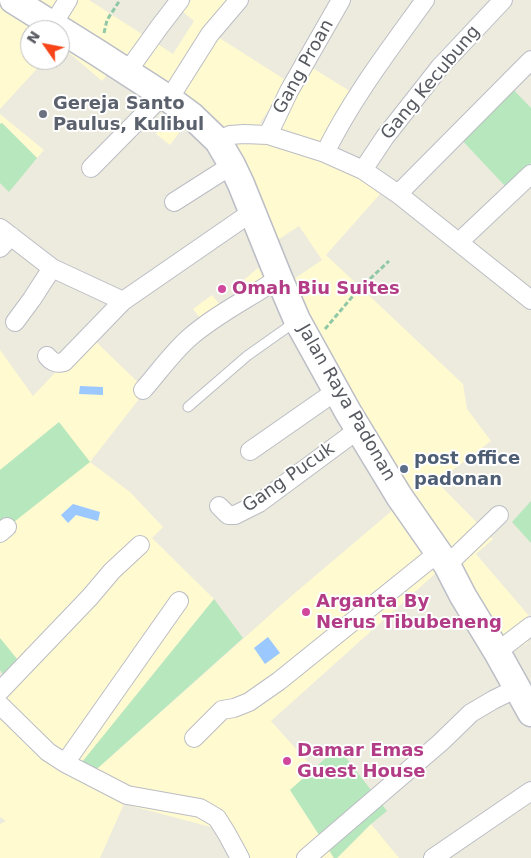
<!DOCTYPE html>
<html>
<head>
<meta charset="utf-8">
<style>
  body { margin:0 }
  #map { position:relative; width:531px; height:858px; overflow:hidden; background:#ecebde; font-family:"DejaVu Sans",sans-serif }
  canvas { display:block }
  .north { position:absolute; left:20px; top:20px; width:50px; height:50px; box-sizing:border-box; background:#fff; border:1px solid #bcbdc0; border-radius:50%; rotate:303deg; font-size:14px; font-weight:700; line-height:20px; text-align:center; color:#575a61 }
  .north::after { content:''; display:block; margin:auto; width:18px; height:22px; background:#f74519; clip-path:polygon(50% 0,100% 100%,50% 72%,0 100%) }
</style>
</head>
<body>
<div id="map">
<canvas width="531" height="858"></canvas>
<div class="north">N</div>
</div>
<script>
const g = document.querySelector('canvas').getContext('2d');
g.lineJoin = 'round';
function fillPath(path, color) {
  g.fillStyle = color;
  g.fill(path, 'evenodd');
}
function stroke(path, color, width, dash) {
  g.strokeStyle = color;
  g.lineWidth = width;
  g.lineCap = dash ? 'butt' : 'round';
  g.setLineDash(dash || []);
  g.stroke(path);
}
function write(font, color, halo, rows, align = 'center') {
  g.font = font + ' "DejaVu Sans",sans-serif';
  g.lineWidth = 4;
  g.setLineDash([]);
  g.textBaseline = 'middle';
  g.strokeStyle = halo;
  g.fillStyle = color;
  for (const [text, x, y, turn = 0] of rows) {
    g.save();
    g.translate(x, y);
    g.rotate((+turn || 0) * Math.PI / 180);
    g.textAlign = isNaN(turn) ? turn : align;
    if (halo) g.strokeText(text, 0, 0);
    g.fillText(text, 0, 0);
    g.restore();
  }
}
fillPath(new Path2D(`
  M 0,0 L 89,0 L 173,54 L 194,21 L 183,12 L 191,0 L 247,0 L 218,37 L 295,86 L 306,64 L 361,98 L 326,151 L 388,185 L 326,255 L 463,384 L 467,409 L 491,441 L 437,482 L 493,539 L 476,554 L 530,617 L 518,625 L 528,642 L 506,657 L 437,572 L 271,721 L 314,769 L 290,790 L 334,858 L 244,858 L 226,831 L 124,804 L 100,858 L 0,858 L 0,824 L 6,821 L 0,817 L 0,698 L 25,670 L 0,638 L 0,533 L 59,422 L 0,470 L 0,350 L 33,396 L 90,336 L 146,390 L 90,462 L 130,492 L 163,527 L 152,538 L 214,599 L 78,767 L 89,776 L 289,598 L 407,498 L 333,371 L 294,279 L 322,260 L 299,226 L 273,243 L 190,118 L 170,145 L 156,134 L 176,108 L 114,67 L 102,81 L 60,45 L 60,30 L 30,30 L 30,60 L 45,60 L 0,109 ZM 268,111 L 281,120 L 273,131 L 260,123 Z
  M 0,114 L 44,150 L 37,158 L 2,123 L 0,124 Z
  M 258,268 L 266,278 L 248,293 L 240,283 Z
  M 212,295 L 226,312 L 207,327 L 193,309 Z
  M 371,824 L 399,858 L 337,858 Z`), '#fffad0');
fillPath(new Path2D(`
  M 510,86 L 531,108 L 531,163 L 506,187 L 458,136 Z
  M 2,123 L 37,158 L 9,192 L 0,183 L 0,124 Z
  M 59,422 L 90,462 L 0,533 L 0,470 Z
  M 531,501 L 531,543 L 512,522 Z
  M 214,599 L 243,638 L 89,776 L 78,767 Z
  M 0,638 L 26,670 L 13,689 L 0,670 Z
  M 338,747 L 387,811 L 371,824 L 337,858 L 334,858 L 290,790 Z`), '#b7e7bd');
fillPath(new Path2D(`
  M 80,386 L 103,387 L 103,395 L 79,394 Z
  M 73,504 L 100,512 L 98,521 L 76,515 L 68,523 L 61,515 Z
  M 268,637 L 280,653 L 265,664 L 254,648 Z`), '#9bc8ff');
const service = new Path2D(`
  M 188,407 L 247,356 L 295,322`);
const minor = new Path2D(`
  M 53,24 L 68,0
  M 127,72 L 160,26 L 180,0
  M 169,99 L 210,34 L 239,0
  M 268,135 L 289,91 L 341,0
  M 218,141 L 230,135 L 244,134 L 268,135 L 325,153 L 363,170 L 398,194 L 531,300
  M 325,153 C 352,98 389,50 425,0
  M 91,168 L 163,95
  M 363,170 L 385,137 L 440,67 L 503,0
  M 398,194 L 531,60
  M 174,202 L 232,165
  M 0,228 L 52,268 L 123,301
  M 459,242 L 531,174
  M 0,248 L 11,236
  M 15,322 L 32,299 L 52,268
  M 47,356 C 52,362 56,364 64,362 L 123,301 L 252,212
  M 143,390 C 158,373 172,353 189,338 C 216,314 250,298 279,278
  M 250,451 L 336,391
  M 219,506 L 228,515 L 235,515 L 259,503 L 359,429
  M 0,533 L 7,527
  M 447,565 L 499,515
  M 497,652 L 531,626
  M 0,691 L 90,597 L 112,571 L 140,545
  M 0,705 L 48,752 L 65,763 L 127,795 L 200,808 L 217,818 L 227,834 L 240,858
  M 194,738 L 222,710 L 234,708 L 249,702 L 279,681 L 439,552
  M 65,763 L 179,601
  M 306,858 L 440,743 L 471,713 L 493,700 L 517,688
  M 433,858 L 531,791`);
const secondary = new Path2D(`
  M 13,0 L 98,53 L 169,99 L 192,116 L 218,141 L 232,165 L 241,184 L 279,278 L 297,320 L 348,412 L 399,496 L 447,565 L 463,596 L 497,652 L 531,713`);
stroke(service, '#bbbdc4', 11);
stroke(minor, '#bbbdc4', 20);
stroke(secondary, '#bbbec6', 29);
stroke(new Path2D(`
  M 104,33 L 107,20 L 120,0
  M 325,329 L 358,290 L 389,261`), '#90c8a7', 3, [5, 2.5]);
stroke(service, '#fff', 9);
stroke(minor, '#fff', 18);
stroke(secondary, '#fff', 26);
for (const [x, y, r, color] of [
  [43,114,5,"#6b7280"],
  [222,289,5,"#d1479c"],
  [404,469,5,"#5c6f8a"],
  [306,612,5,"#d1479c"],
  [287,761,5,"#d1479c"]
]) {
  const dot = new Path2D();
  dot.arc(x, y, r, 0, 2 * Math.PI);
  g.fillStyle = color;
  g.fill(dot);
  stroke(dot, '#fff', 2);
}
write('18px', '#575a61', '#fff', [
  ["Gang Proan",304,67,-61],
  ["Gang Kecubung",431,83,-50],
  ["Jalan Raya Padonan",346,403,60],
  ["Gang Pucuk",289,478,-35]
]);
write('bold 18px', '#5b616d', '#fff', [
  ["Gereja Santo",53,104],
  ["Paulus, Kulibul",53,125]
], 'left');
write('bold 18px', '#b23c85', '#fff', [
  ["Omah Biu Suites",232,289],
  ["Arganta By",316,602],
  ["Nerus Tibubeneng",316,623],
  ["Damar Emas",297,751],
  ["Guest House",297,772]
], 'left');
write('bold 18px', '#4e5e75', '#fff', [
  ["post office",414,459],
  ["padonan",414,480]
], 'left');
</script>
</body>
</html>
